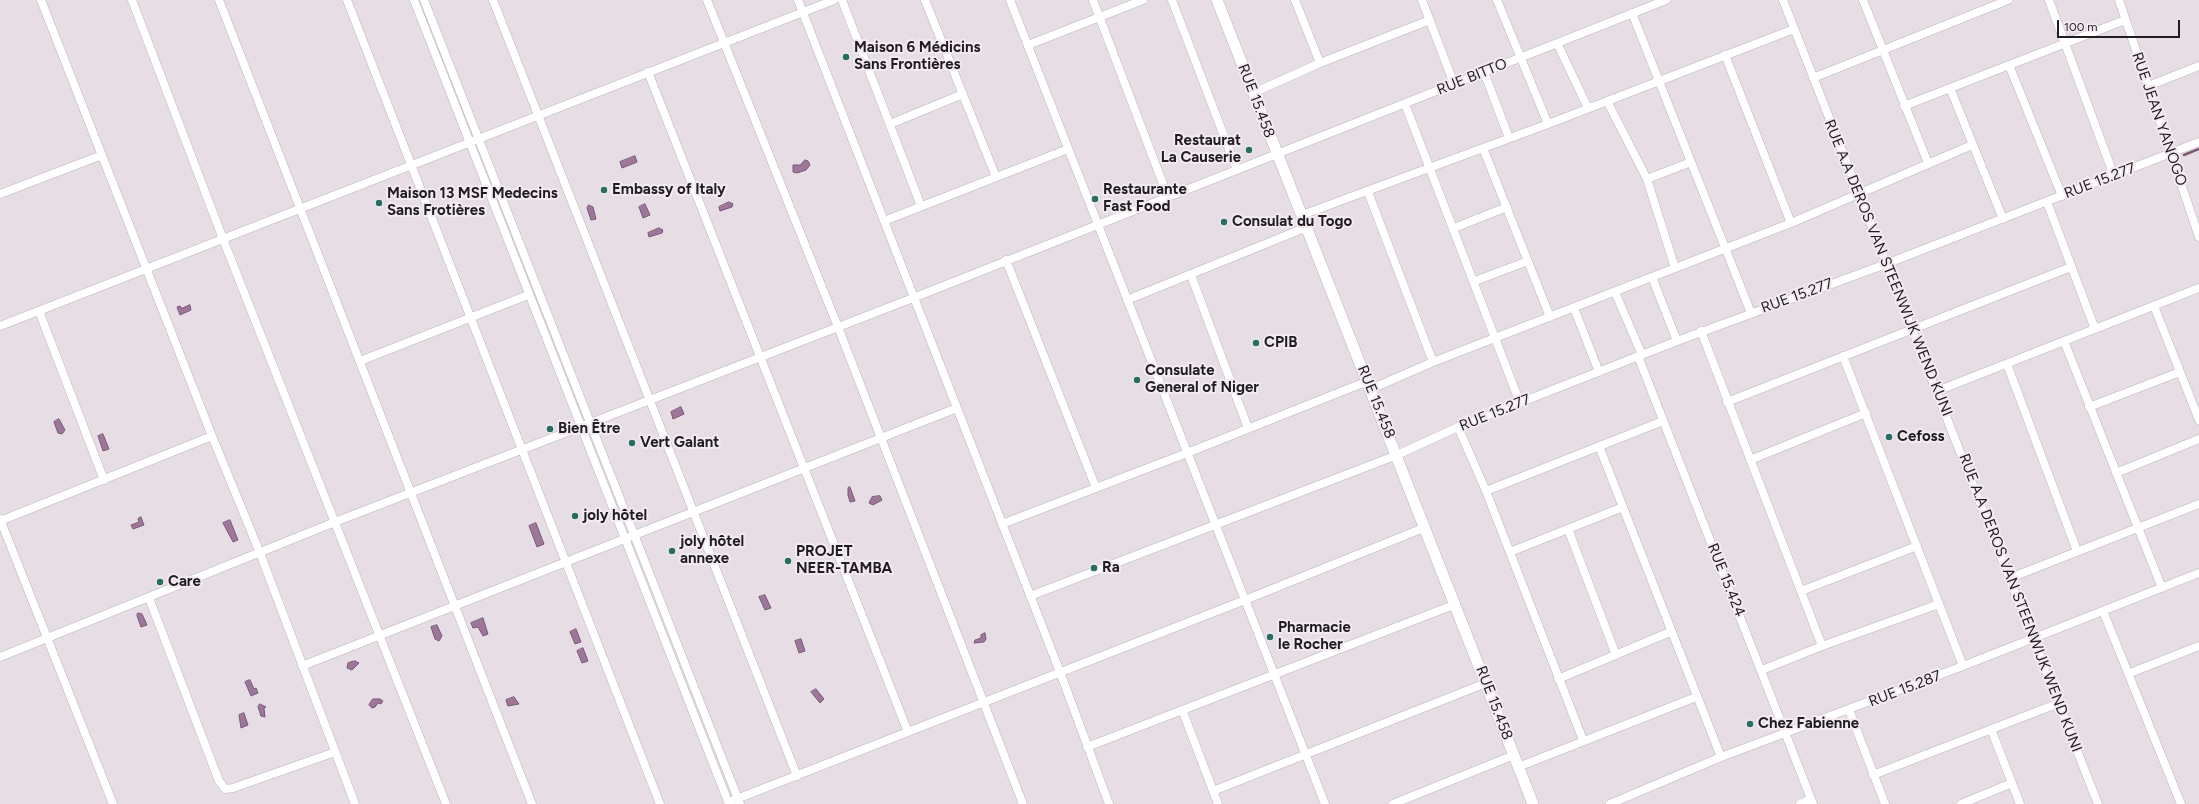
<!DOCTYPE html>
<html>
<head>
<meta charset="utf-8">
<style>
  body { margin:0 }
  #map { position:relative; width:2199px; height:804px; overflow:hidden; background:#e6dde5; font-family:Figtree,sans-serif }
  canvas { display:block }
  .scale { position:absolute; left:2057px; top:20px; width:123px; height:18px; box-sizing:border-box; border:2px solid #201d20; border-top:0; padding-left:5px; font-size:12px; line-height:14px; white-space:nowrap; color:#201d20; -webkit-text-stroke:3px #f3eaf2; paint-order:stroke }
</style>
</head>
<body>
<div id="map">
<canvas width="2199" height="804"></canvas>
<div class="scale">100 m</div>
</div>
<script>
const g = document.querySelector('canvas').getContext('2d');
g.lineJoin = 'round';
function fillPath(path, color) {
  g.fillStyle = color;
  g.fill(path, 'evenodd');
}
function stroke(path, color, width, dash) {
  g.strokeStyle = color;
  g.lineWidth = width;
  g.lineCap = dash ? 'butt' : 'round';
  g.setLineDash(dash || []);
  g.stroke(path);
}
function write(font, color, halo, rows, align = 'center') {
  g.font = font + ' Figtree,sans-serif';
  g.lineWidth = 4;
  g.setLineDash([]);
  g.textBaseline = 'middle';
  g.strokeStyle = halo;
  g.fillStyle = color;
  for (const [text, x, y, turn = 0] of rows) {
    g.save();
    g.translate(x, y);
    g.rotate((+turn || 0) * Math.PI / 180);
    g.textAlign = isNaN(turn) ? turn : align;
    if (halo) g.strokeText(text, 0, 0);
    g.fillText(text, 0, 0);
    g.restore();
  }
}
const water = new Path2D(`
  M 635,156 L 637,162 L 622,168 L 620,162 Z
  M 805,160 L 808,161 L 810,165 L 806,170 L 797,173 L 793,172 L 793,165 L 800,165 Z
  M 729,202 L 733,204 L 732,207 L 720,211 L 719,207 Z
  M 645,204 L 650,215 L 643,218 L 639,207 Z
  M 589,205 L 593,207 L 596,219 L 591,220 L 587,208 Z
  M 659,228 L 663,230 L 662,233 L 649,237 L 648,233 Z
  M 190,305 L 191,310 L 180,315 L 177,307 L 180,306 L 182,308 Z
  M 681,407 L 684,414 L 673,419 L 671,412 Z
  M 59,419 L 65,430 L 62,434 L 58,433 L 54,422 Z
  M 103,434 L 109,449 L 103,451 L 98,436 Z
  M 850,487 L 855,501 L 850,502 L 848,495 L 848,488 Z
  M 880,496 L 882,500 L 873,505 L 869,503 L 872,497 Z
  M 141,517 L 144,525 L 133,529 L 131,525 L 139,522 L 138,519 Z
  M 230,520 L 238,540 L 233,542 L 223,523 Z
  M 536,523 L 544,544 L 537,547 L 529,526 Z
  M 765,595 L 771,608 L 765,610 L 759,597 Z
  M 138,613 L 142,614 L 147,625 L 141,627 L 137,616 Z
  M 483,618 L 488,634 L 483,636 L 478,627 L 473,628 L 471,623 Z
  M 437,625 L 442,636 L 439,641 L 435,639 L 431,627 Z
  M 576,629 L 581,642 L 575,644 L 570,632 Z
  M 985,633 L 986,639 L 984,642 L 974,643 L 975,640 L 981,638 L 981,635 Z
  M 801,639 L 805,651 L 799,653 L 795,641 Z
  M 583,648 L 588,661 L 582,663 L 577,651 Z
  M 355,661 L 359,663 L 352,670 L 347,668 L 348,663 Z
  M 250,680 L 254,689 L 256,688 L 258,693 L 251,696 L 245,682 Z
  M 816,689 L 824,699 L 820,703 L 811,692 Z
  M 514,697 L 519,704 L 508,706 L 506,700 Z
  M 373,699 L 380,699 L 383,701 L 381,704 L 378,703 L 375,707 L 372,708 L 369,705 Z
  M 260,704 L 266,707 L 264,708 L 265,717 L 261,716 L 258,707 Z
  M 244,713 L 248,725 L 241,728 L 239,715 Z`);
fillPath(water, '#9e769a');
stroke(water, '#785b75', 1);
stroke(new Path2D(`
  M 2184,155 L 2199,149`), '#785b75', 2.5);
const minor = new Path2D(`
  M 41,0 L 212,436 L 260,553 L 355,804
  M 132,0 L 223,239 L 446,804
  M 219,0 L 532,804
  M 347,0 L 660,804
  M 414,0 L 729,804
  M 424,0 L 740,804
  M 493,0 L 797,776
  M 707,0 L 838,327 L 1023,804
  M 798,0 L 1060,672 L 1109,804
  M 842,0 L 921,206
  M 925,0 L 996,177
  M 1010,0 L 1325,804
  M 1093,0 L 1168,197
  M 1172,0 L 1237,170
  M 1295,0 L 1320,63
  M 1422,0 L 1454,84
  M 1497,0 L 1548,124
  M 1783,0 L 2098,804
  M 1863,0 L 1928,163
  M 2049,0 L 2114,176
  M 2119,0 L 2199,237
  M 1632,13 L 1751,313
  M 1557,43 L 1588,108
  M 1028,45 L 1143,0
  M 1725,55 L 1791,223
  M 2009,65 L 2062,196
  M 648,72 L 908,732
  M 1484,72 L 1509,138
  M 1813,78 L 2008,0
  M 2148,86 L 2199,66
  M 1950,88 L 2003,219
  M 1253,93 L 1320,63 L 1430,20
  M 1607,101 L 1647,179 L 1675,268
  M 1405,104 L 1520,403
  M 1904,106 L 2125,20
  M 890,124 L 963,94
  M 1483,148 L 1550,317
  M 1647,179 L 1691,162
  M 1368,192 L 1433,362
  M 0,194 L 102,155
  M 2047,202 L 2095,329
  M 1302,215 L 1548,124 L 1794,29
  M 884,221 L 1068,149
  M 1454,228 L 1507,207
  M 1006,260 L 1096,488
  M 1191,275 L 1248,428
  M 1652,277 L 1677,341
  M 1475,281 L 1528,261
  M 1615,292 L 1642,355
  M 1127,300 L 1307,227
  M 2154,306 L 2199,420
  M 1574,308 L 1599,372
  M 39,311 L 104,480
  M 0,326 L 834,0
  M 1701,331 L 1822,646
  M 2064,341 L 2162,588
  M 1638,356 L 1813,804
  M 1843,356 L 1963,666
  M 360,361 L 528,295
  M 2007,364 L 2077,551
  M 1371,389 L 1433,362 L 1791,223 L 1972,145
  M 1937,391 L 2199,288
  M 1727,402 L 2071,267
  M 2089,407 L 2180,372
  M 1458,427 L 1486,491 L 1583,740
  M 1599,446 L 1721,757
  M 1750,460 L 1866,413
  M 2116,473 L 2199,439
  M 1486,491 L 1663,421
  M 0,519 L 113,804
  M 0,521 L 212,436
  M 1002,524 L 1187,453 L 1368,381
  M 1568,529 L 1616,655
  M 1510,552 L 1623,507
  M 2010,578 L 2199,504
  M 1801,591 L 1917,546
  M 1030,596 L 1397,455 L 1458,427 L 1677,341 L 1886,264 L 2199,142
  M 149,598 L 219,781 L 225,789 L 233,788 L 335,752
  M 2103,611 L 2181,804
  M 0,657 L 335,522 L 913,298 L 1666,0
  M 302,666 L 957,408
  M 1762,670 L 1822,646 L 1939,604
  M 2130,673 L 2199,646
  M 1558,679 L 1670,632
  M 1849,710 L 1885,804
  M 1183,712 L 1218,804
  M 1991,729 L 2020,804
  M 1087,747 L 1456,604
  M 1518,767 L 1696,697
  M 1873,775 L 2059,703
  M 1213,791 L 1486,683
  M 734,800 L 1245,600 L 1426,527
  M 1393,804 L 1514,755
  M 1610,804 L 1721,757 L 1963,666 L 2199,573
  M 1800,804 L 1811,799
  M 1961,804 L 2012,783`);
const secondary = new Path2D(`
  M 1217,0 L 1533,804`);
stroke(minor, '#bdb3bb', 9);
stroke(secondary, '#bdb3bb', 12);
stroke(minor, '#fff', 8);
stroke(secondary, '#fff', 11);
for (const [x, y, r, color] of [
  [846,57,4,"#286d61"],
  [1249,150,4,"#286d61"],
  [604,190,4,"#286d61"],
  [1095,199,4,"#286d61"],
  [379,203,4,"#286d61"],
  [1224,222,4,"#286d61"],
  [1256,343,4,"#286d61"],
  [1137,380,4,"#286d61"],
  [550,429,4,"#286d61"],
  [1889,437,4,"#286d61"],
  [632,443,4,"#286d61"],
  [575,516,4,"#286d61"],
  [672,551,4,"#286d61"],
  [788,561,4,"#286d61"],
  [1094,568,4,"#286d61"],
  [160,582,4,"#286d61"],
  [1270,637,4,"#286d61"],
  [1750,724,4,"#286d61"]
]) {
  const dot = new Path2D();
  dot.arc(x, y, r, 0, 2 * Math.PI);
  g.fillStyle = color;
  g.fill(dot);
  stroke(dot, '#f3eaf2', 1.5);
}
write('bold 15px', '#201d20', '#f3eaf2', [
  ["Maison 6 Médicins",854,48],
  ["Sans Frontières",854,65],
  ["Restaurat",1241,141,"right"],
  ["La Causerie",1241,158,"right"],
  ["Embassy of Italy",612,190],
  ["Restaurante",1103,190],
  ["Fast Food",1103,207],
  ["Maison 13 MSF Medecins",387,194],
  ["Sans Frotières",387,211],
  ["Consulat du Togo",1232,222],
  ["CPIB",1264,343],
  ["Consulate",1145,371],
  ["General of Niger",1145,388],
  ["Bien Être",558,429],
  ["Cefoss",1897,437],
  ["Vert Galant",640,443],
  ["joly hôtel",583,516],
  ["joly hôtel",680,542],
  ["annexe",680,559],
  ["PROJET",796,552],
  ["NEER-TAMBA",796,569],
  ["Ra",1102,568],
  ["Care",168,582],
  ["Pharmacie",1278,628],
  ["le Rocher",1278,645],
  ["Chez Fabienne",1758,724]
], 'left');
write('15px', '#201d20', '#f3eaf2', [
  ["RUE BITTO",1472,77,-22],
  ["RUE 15.458",1256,101,69],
  ["RUE JEAN YANOGO",2159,119,71],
  ["RUE 15.277",2100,181,-21],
  ["RUE A.A DEROS VAN STEENWIJK WEND KUNI",1888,268,68],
  ["RUE 15.277",1797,296,-20],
  ["RUE 15.458",1376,402,68],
  ["RUE 15.277",1495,413,-22],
  ["RUE 15.424",1726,580,68],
  ["RUE A.A DEROS VAN STEENWIJK WEND KUNI",2020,603,69],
  ["RUE 15.287",1905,689,-21],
  ["RUE 15.458",1494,703,69]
]);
</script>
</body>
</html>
